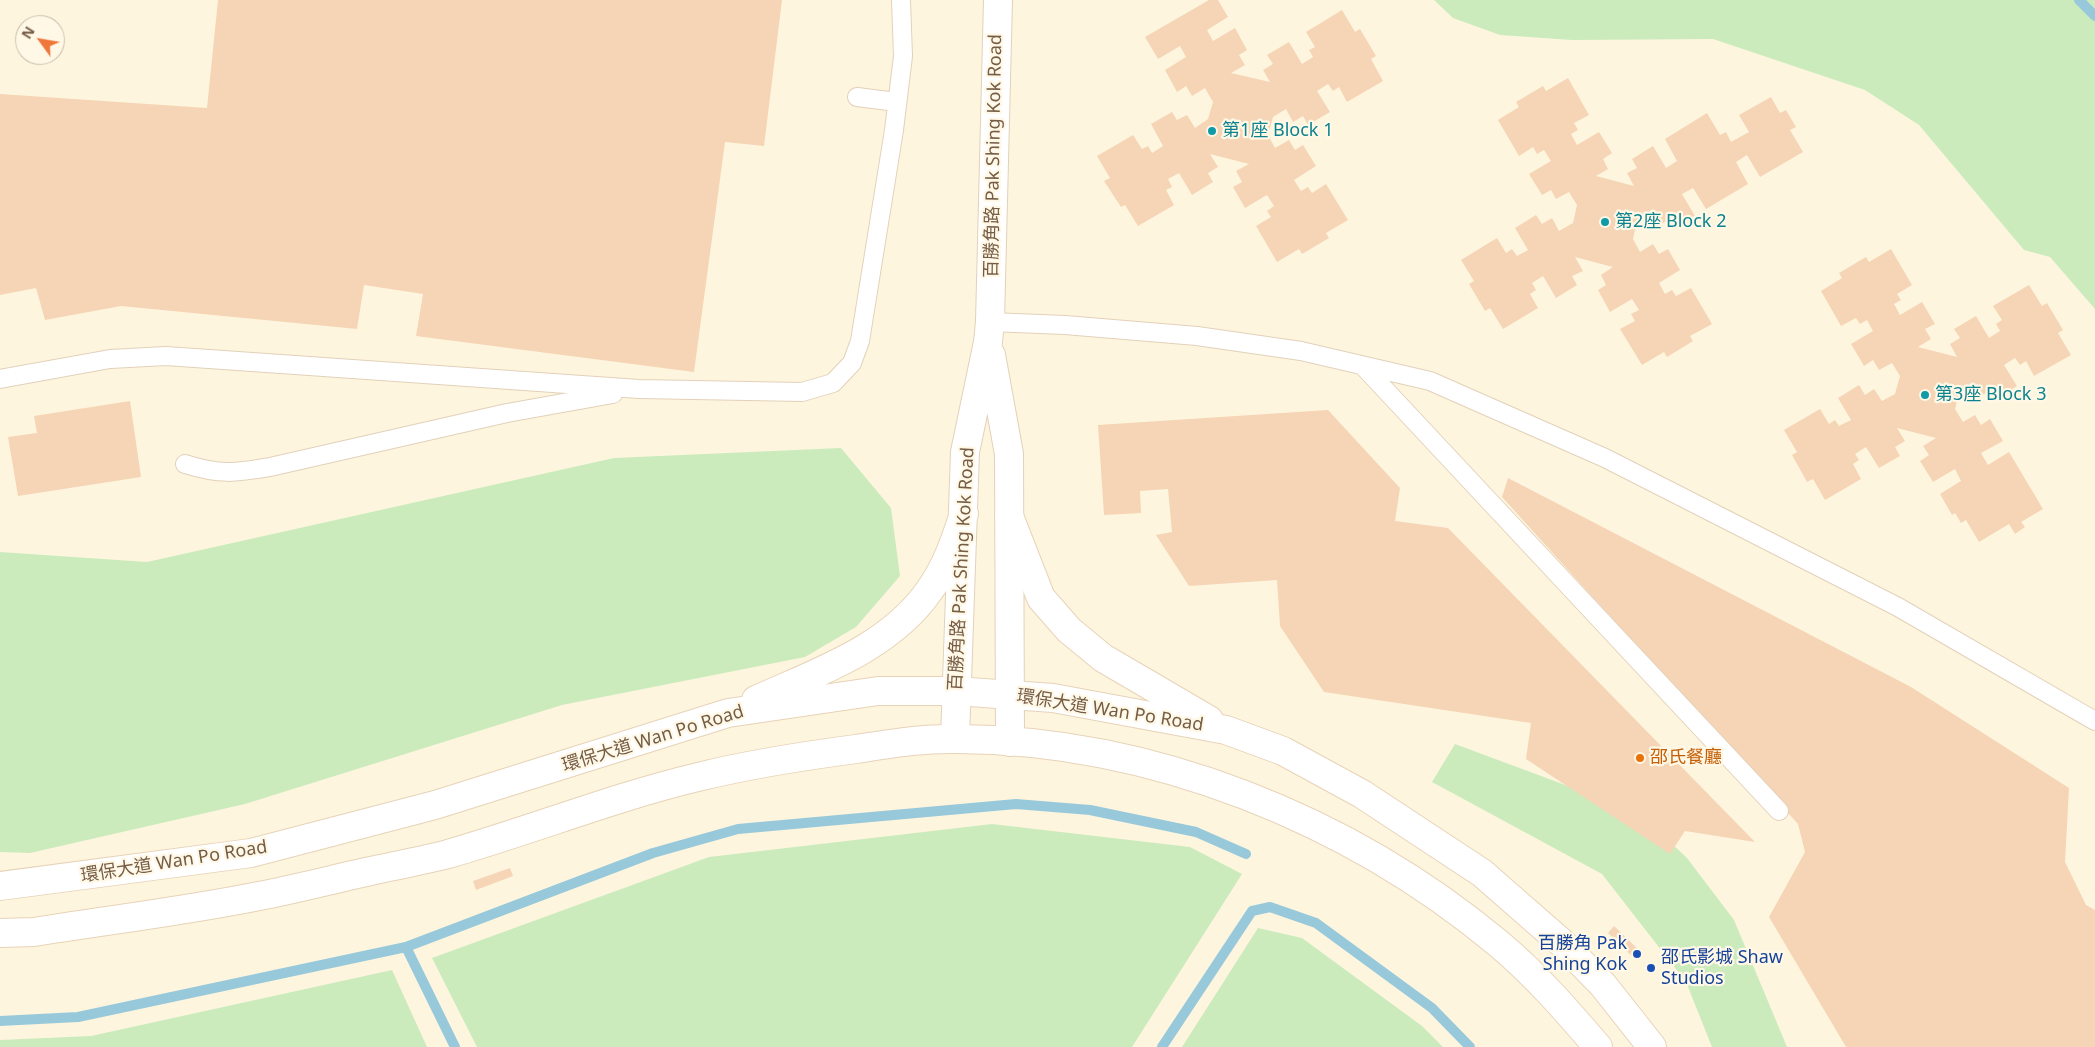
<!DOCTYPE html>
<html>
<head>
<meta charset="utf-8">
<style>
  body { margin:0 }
  #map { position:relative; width:2095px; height:1047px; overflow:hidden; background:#fef5df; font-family:"Noto Sans",sans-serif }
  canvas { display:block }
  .north { position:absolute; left:15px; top:15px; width:50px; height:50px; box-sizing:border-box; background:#fff8e6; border:1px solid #c8baa6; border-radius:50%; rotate:302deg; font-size:14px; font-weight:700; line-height:20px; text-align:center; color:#755c45 }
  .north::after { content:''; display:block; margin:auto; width:18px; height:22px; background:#f0773b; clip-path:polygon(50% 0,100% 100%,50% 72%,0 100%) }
</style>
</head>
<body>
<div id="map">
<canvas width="2095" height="1047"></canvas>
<div class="north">N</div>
</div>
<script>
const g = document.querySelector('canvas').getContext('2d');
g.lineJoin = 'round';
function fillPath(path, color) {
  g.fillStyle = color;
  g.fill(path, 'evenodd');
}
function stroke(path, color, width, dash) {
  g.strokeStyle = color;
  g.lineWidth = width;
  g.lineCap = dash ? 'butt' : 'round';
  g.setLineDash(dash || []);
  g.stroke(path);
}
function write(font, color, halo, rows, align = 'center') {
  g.font = font + ' "Noto Sans","Noto Sans TC",sans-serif';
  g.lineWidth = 4.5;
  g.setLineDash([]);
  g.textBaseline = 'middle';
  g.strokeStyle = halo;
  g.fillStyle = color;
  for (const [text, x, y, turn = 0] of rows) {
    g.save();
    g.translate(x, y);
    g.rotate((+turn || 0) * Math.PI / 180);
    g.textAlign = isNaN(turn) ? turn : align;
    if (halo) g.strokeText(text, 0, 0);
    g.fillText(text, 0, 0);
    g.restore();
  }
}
fillPath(new Path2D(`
  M 1434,0 L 2095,0 L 2095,309 L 2050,257 L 2024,250 L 1919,125 L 1865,90 L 1713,39 L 1572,40 L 1500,35 L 1453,18 Z
  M 841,448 L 891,508 L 900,576 L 856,627 L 805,657 L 562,705 L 245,804 L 30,853 L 0,852 L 0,552 L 147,562 L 614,458 Z
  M 1455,744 L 1595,796 L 1654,827 L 1687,858 L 1734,920 L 1787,1047 L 1712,1047 L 1686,982 L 1602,874 L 1432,782 Z
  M 992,824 L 1190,847 L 1242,874 L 1132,1047 L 477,1047 L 432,958 L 709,857 Z
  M 1258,928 L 1302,938 L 1422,1026 L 1443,1047 L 1182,1047 Z
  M 392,970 L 427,1047 L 0,1047 L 0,1040 L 91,1036 Z`), '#cbebbd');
stroke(new Path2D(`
  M 2079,0 L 2095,16
  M 406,947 L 455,1047
  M 0,1021 L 78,1017 L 406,947 L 653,853 L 738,829 L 1016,804 L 1090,810 L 1196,832 L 1246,854
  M 1162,1047 L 1252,911 L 1270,907 L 1316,923 L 1432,1008 L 1470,1047`), '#98c9da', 10);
fillPath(new Path2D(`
  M 218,0 L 782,0 L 764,146 L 725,142 L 694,372 L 416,336 L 423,294 L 364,285 L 357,329 L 121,306 L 45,320 L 36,288 L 0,295 L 0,94 L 207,108 Z
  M 1209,0 L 1218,0 L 1228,17 L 1207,30 L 1213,41 L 1235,28 L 1247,50 L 1239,55 L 1245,65 L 1231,73 L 1270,82 L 1263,70 L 1273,64 L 1267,55 L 1289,42 L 1302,64 L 1313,57 L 1309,50 L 1315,47 L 1306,32 L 1342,10 L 1355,32 L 1360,29 L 1376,56 L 1371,59 L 1383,81 L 1347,102 L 1339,87 L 1333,91 L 1328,84 L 1317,91 L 1330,112 L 1308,125 L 1303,116 L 1293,122 L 1286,109 L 1273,117 L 1268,135 L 1275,148 L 1289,140 L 1295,150 L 1303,145 L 1316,166 L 1294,180 L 1301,191 L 1308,187 L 1312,193 L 1326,184 L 1348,220 L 1326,233 L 1329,238 L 1302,254 L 1299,249 L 1277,262 L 1256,226 L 1271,217 L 1267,211 L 1274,206 L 1267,195 L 1245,208 L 1233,187 L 1242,182 L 1236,171 L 1249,164 L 1210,154 L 1218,167 L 1208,173 L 1213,182 L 1192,195 L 1179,173 L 1168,179 L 1172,187 L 1166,190 L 1174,205 L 1138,226 L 1125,205 L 1121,207 L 1104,181 L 1110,178 L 1097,156 L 1133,135 L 1142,149 L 1148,146 L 1152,153 L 1163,146 L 1151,124 L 1172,112 L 1177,120 L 1187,115 L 1195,128 L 1208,119 L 1213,102 L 1205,88 L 1192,96 L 1186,86 L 1177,92 L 1165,70 L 1186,57 L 1180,46 L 1158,59 L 1145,37 Z
  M 1568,78 L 1589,115 L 1574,123 L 1578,130 L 1571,134 L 1577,145 L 1599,132 L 1612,153 L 1603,159 L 1608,169 L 1596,176 L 1634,186 L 1627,173 L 1637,168 L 1632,159 L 1653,146 L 1666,168 L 1677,161 L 1665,139 L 1707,113 L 1720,135 L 1726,132 L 1731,142 L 1749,132 L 1739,115 L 1771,97 L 1780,113 L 1786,110 L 1796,127 L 1790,130 L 1803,152 L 1760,177 L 1747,155 L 1736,162 L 1748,184 L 1706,209 L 1693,188 L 1682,194 L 1695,216 L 1673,229 L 1668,220 L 1658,226 L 1650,213 L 1637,220 L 1633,239 L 1640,252 L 1653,244 L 1659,254 L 1668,249 L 1680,270 L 1659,283 L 1665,294 L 1672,290 L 1676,296 L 1691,288 L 1712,324 L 1690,336 L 1693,341 L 1667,357 L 1664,352 L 1642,365 L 1620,329 L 1635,321 L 1631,314 L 1639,310 L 1632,299 L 1610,312 L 1598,290 L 1606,285 L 1601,275 L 1613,267 L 1575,257 L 1583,271 L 1572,276 L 1577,285 L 1556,298 L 1543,276 L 1532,283 L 1536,290 L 1530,294 L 1538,308 L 1503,329 L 1490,308 L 1485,311 L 1469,284 L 1474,281 L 1461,260 L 1497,238 L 1506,253 L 1512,249 L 1517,256 L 1528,250 L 1515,228 L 1536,215 L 1542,224 L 1552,218 L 1559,231 L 1573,223 L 1577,205 L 1569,192 L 1556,199 L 1551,190 L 1542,195 L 1529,174 L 1551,161 L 1544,150 L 1537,154 L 1533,147 L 1519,156 L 1498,120 L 1519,107 L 1516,102 L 1543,86 L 1546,91 Z
  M 1891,249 L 1912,285 L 1897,294 L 1901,300 L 1894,304 L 1900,315 L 1922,302 L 1935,324 L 1925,329 L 1931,339 L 1918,347 L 1957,357 L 1950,344 L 1960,338 L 1954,329 L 1976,316 L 1989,338 L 2000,331 L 1996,324 L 2002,320 L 1993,306 L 2029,285 L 2042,306 L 2047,303 L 2063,330 L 2058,333 L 2071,355 L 2034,376 L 2026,361 L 2020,365 L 2015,358 L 2004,365 L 2017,386 L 1996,399 L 1990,390 L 1981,396 L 1973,383 L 1960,391 L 1955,409 L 1963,422 L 1975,415 L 1981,425 L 1990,419 L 2003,441 L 1981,453 L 1988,465 L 2009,452 L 2043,509 L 2021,522 L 2025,527 L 2015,534 L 2009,524 L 1979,542 L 1966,520 L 1961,523 L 1955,513 L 1952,515 L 1940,494 L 1961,481 L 1955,469 L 1933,482 L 1920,461 L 1929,455 L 1923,446 L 1936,438 L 1897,428 L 1905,441 L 1895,447 L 1900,456 L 1879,468 L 1866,447 L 1855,454 L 1859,460 L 1853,464 L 1861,479 L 1825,500 L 1813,479 L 1807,482 L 1792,455 L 1797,452 L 1784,430 L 1820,409 L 1829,424 L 1835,420 L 1839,426 L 1851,420 L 1838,398 L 1859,385 L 1865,395 L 1874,389 L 1882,401 L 1895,394 L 1900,376 L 1892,363 L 1879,370 L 1873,360 L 1864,366 L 1851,344 L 1873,331 L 1867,320 L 1860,324 L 1856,318 L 1841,326 L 1821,291 L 1842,278 L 1839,273 L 1866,257 L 1869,262 Z
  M 130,401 L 141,477 L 18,496 L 8,437 L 37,433 L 34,416 Z
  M 1328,410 L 1400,488 L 1395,521 L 1448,528 L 1755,842 L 1685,831 L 1670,854 L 1526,759 L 1531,723 L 1324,692 L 1280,626 L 1277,580 L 1189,586 L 1156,535 L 1172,532 L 1168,489 L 1140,491 L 1141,513 L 1104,515 L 1098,425 Z
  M 1508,478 L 1911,687 L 2069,788 L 2065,862 L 2086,905 L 2095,910 L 2095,1047 L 1846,1047 L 1769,917 L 1805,852 L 1798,824 L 1502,497 Z
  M 510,868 L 513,876 L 476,890 L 473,881 Z
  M 1614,926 L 1642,953 L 1636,960 L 1608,933 Z`), '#f5d5b5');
const lane = new Path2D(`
  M 857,97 L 897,102
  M 990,322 L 1065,325 L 1197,336 L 1301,351 L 1430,381 L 1605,458 L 1898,607 L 2095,721
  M 1363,366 L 1779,811
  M 0,379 L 110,359 L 166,356 L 639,389 L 802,392 L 833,383 L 852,363 L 860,341 L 894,130 L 903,56 L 901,0
  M 185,464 C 220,475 235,473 270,467 L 507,413 L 613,394`);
const street = new Path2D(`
  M 991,355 L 1009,454 L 1010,742
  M 955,738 L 965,452 L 988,342 L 990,322 L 998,0`);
const secondary = new Path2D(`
  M 1009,516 L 1041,598 L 1069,630 L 1103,658 L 1209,720
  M 756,700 C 818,672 889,648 929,591 C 946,568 955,541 964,514
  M 0,886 L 251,853 L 435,805 L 728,713 L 878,691 L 956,691 L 1053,698 L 1226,730 L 1283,751 L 1362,794 L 1482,873 L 1562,943 L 1603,985 L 1652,1047
  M 0,933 L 34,932 C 109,920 185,911 259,896 C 295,889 330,880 366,872 C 393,866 421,861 448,854 C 532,830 614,797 698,777 C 750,764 803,756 856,749 C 889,744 923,738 957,739 C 1152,740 1349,819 1499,944 C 1536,975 1567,1011 1598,1047`);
stroke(lane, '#e2d1ba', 20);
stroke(street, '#e2d1ba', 30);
stroke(secondary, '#e7d3b8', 30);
stroke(lane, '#fff', 18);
stroke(street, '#fff', 28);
stroke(secondary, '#fff', 28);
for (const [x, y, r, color] of [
  [1212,131,5,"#0f9aa8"],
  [1605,222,5,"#0f9aa8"],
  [1925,395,5,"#0f9aa8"],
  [1640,758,5,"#e8710a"],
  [1637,954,5,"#1a4fb4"],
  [1651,968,5,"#1a4fb4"]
]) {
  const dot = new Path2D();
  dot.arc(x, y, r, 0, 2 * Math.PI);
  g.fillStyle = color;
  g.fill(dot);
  stroke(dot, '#fff8e6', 2);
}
write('18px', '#0d838f', '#fff8e6', [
  ["第1座 Block 1",1222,131],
  ["第2座 Block 2",1615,222],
  ["第3座 Block 3",1935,395]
], 'left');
write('18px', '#755c45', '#fff8e6', [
  ["百勝角路 Pak Shing Kok Road",994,156,-89],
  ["百勝角路 Pak Shing Kok Road",962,569,-87],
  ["環保大道 Wan Po Road",1110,711,9],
  ["環保大道 Wan Po Road",653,739,-17],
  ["環保大道 Wan Po Road",174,862,-9]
]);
write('18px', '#c56008', '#fff8e6', [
  ["邵氏餐廳",1650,758]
], 'left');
write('18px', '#164399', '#fff8e6', [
  ["百勝角 Pak",1627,944],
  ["Shing Kok",1627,965],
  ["邵氏影城 Shaw",1661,958,"left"],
  ["Studios",1661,979,"left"]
], 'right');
</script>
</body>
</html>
